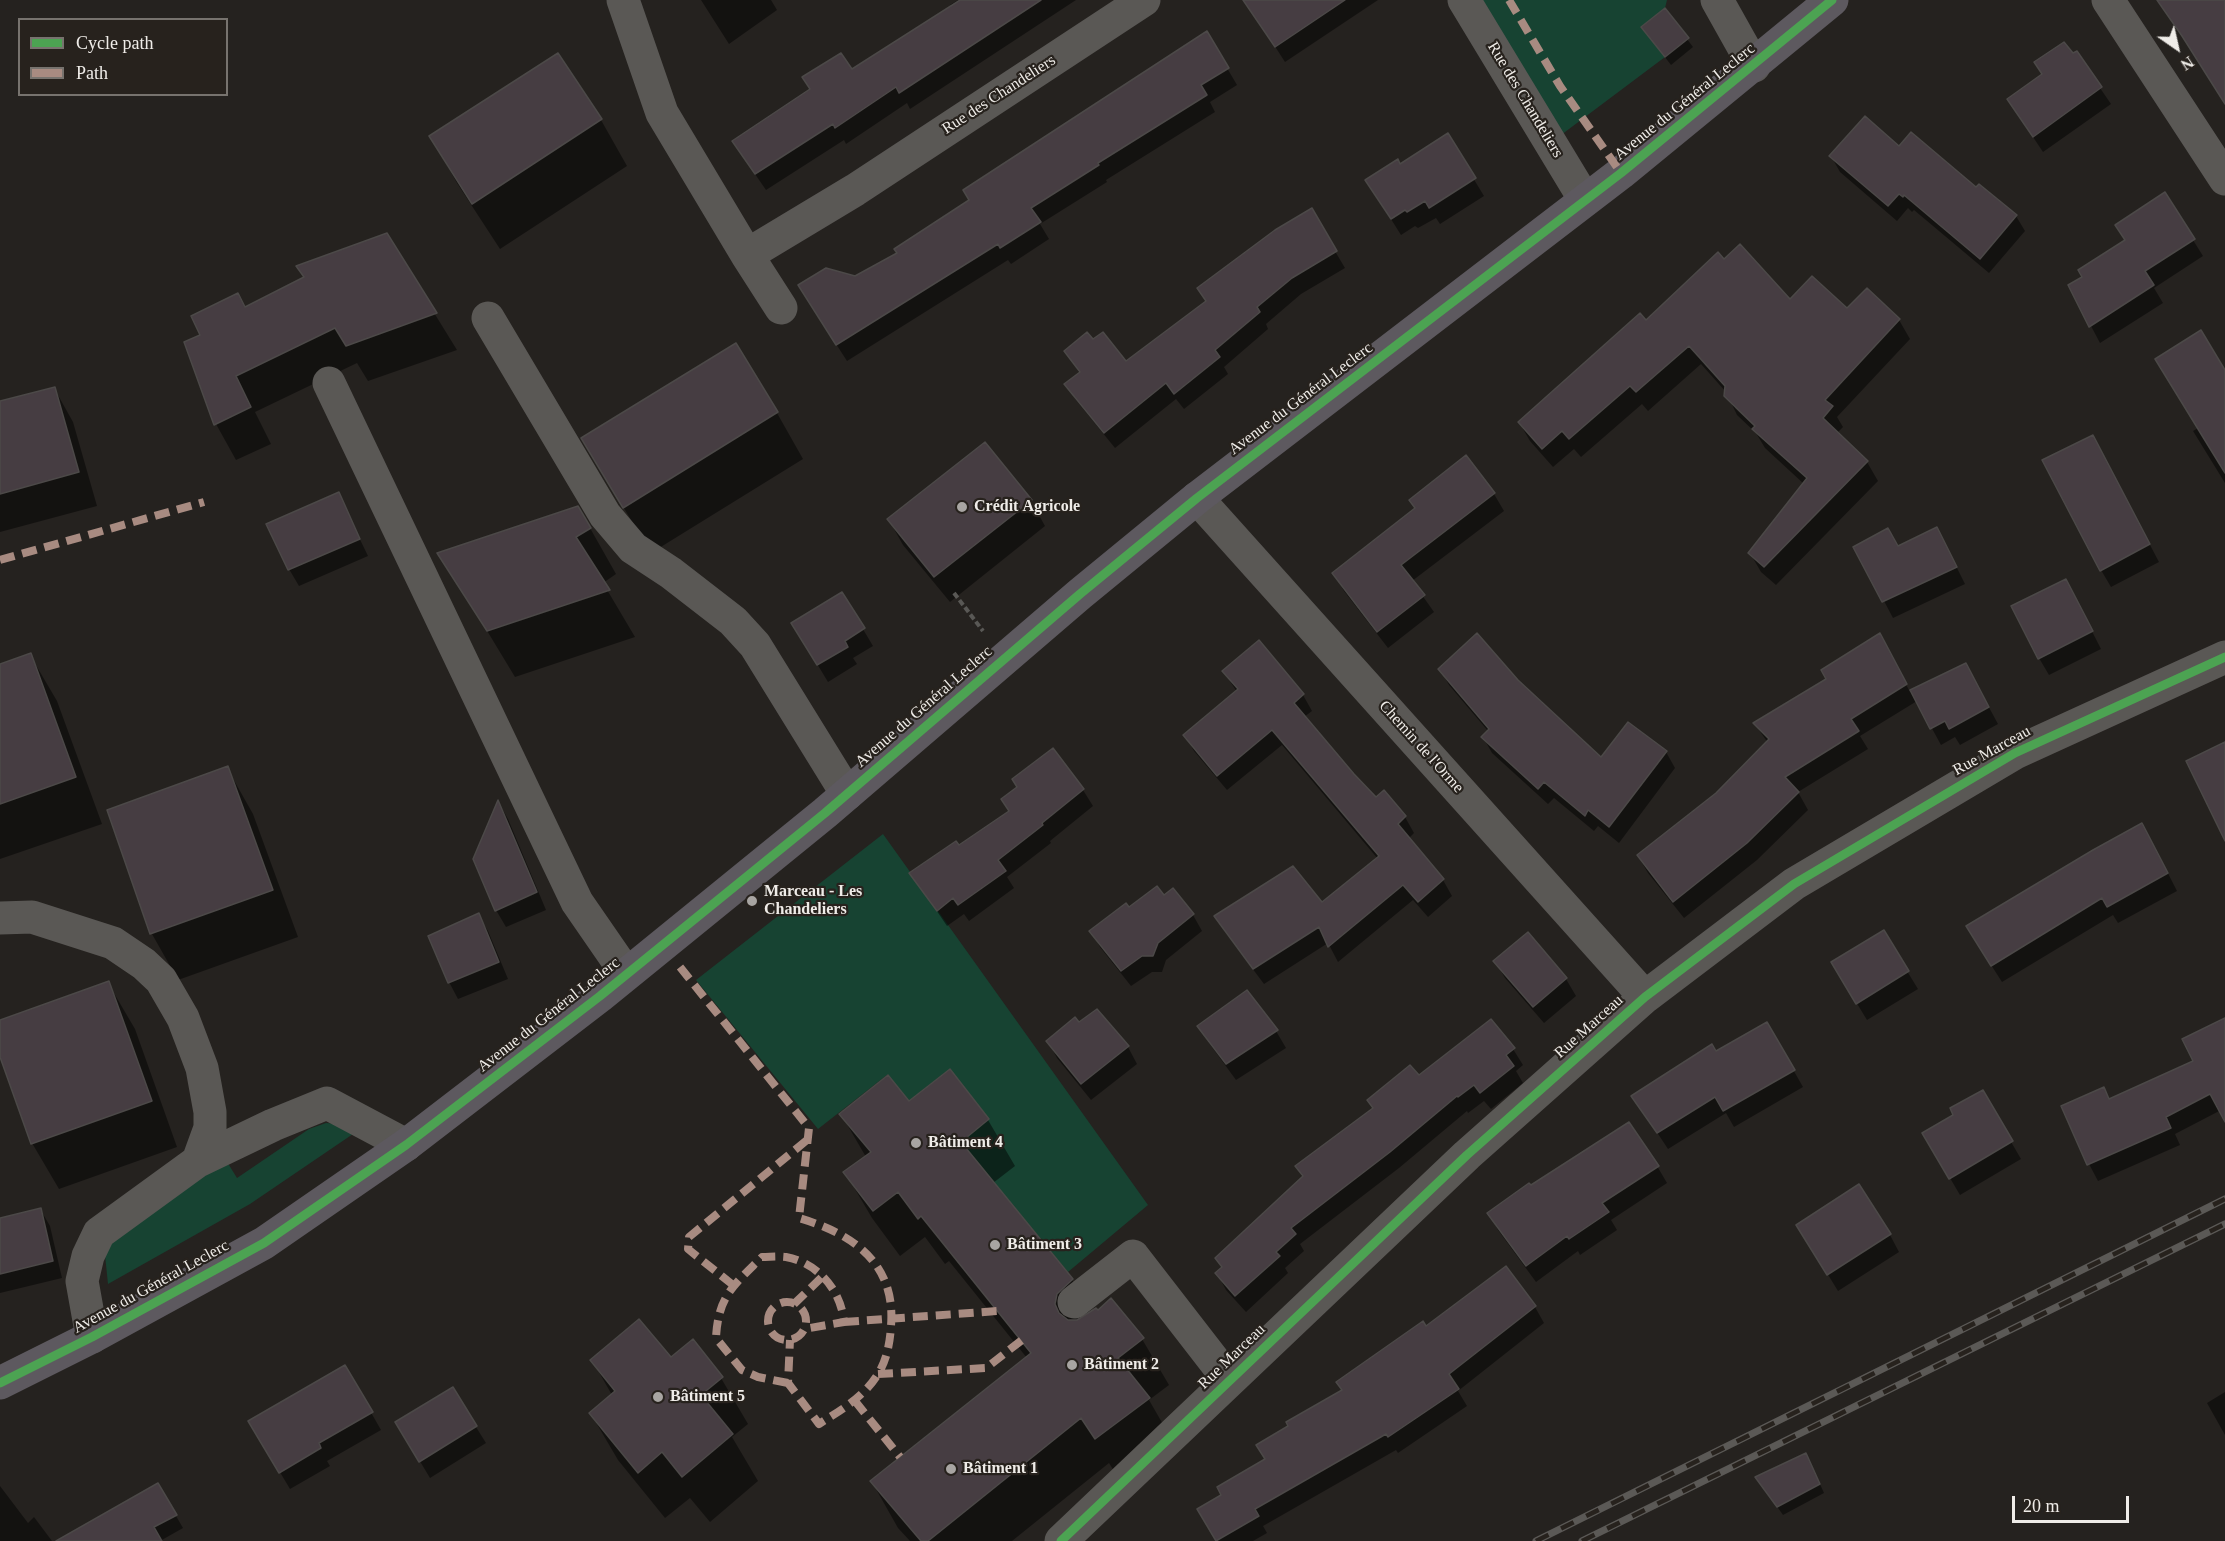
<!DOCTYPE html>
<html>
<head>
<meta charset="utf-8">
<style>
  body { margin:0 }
  #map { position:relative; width:2225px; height:1541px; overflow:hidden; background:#25221f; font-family:"Times New Roman",serif }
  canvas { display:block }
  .legend { position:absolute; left:18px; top:18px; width:210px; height:78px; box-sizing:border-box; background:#27221d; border:2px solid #77736e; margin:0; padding:8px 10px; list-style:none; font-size:18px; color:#efece8 }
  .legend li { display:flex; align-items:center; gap:12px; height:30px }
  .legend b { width:30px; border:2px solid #77736e }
  .north { position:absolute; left:2147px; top:18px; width:60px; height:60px; -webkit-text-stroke:4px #27221d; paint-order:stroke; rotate:146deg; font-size:16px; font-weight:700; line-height:24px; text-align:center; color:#efece8 }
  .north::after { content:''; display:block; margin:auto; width:21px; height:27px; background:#efece8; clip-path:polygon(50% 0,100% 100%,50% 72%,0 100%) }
  .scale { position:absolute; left:2012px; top:1496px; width:117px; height:27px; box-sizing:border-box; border:3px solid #efece8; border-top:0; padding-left:8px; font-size:18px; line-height:21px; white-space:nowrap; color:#efece8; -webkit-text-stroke:4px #27221d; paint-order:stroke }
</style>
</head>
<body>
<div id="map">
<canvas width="2225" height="1541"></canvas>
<ul class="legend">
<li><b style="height:8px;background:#4ca352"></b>Cycle path</li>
<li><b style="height:8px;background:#a88b81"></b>Path</li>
</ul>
<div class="north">N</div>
<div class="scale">20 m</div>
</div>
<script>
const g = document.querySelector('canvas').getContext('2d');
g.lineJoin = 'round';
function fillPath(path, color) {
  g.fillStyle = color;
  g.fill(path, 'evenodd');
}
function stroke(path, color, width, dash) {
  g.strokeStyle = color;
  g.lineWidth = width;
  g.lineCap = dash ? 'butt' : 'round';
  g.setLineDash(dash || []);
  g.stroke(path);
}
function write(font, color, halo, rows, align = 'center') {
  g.font = font + ' "Times New Roman",serif';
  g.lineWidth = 4.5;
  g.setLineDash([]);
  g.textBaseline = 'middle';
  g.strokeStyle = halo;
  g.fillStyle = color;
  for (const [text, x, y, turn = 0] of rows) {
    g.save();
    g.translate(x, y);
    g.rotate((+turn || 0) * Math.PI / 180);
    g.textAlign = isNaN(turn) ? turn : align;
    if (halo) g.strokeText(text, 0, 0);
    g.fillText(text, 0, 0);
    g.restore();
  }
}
fillPath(new Path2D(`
  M 1478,0 L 1667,0 L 1665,8 L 1641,27 L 1665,57 L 1561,135 Z
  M 883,834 L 1148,1205 L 1068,1272 L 983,1169 L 956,1145 L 989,1119 L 950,1069 L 920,1092 L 913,1105 L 887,1075 L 818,1129 L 696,980 Z
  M 326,1123 L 339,1124 L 353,1134 L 250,1204 L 108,1284 L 105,1255 L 107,1241 L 224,1161 L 229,1165 L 237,1178 L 309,1129 Z`), '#174332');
fillPath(new Path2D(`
  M 701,0 L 771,0 L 777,10 L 729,44 Z
  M 958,0 L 1076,0 L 910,109 L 907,103 L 846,144 L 844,140 L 766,190 L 744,158 L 851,71 L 952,7 L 950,5 Z
  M 1257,0 L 1378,0 L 1285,62 L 1249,6 Z
  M 1665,10 L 1693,47 L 1671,65 L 1642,27 Z
  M 1207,34 L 1237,85 L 1210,102 L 1215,112 L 1106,180 L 1107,182 L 1040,224 L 1049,239 L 1011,264 L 1008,260 L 847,361 L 809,302 L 899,254 L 970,200 Z
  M 2076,53 L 2111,104 L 2043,152 L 2019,116 Z
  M 558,55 L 601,120 L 627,166 L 500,249 L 457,183 L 431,137 Z
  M 1447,135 L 1484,196 L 1440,224 L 1436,218 L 1418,228 L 1415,226 L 1401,235 L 1367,181 L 1400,166 Z
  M 1900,148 L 1977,189 L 2016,216 L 2025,231 L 1989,273 L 1914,210 L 1912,212 L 1908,208 L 1897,221 L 1840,172 L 1831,156 Z
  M 1311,211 L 1345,268 L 1301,294 L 1266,324 L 1268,329 L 1224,367 L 1228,374 L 1184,409 L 1176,399 L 1115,448 L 1076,400 L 1066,384 L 1080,374 L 1066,351 L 1093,341 L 1126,363 L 1207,302 Z
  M 386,235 L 457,350 L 368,381 L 357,363 L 255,412 L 271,444 L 236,460 L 216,424 L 186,343 L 245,308 Z
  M 2193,240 L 2203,256 L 2154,288 L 2163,303 L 2100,343 L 2091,326 L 2084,278 Z
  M 1724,261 L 1790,301 L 1899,320 L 1910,339 L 1837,417 L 1843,427 L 1837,433 L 1867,462 L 1878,481 L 1776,585 L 1761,572 L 1750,553 L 1804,484 L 1765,448 L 1756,433 L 1737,415 L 1726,392 L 1701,364 L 1648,411 L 1642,404 L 1581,457 L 1574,449 L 1553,467 L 1530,441 L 1519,422 ZM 1735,404 L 1762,430 L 1760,432 L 1735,408 Z
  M 2225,373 L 2225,483 L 2193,431 L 2198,428 Z
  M 54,388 L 73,422 L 97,506 L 0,532 L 0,403 Z
  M 777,413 L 803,459 L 651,553 L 610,485 Z
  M 2102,454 L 2159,562 L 2111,587 L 2101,570 Z
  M 338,494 L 368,556 L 299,586 L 289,569 Z
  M 1494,494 L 1504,511 L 1412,581 L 1434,612 L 1388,648 L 1344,591 L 1334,574 Z
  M 1031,501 L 1045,526 L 950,602 L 903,545 L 889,520 Z
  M 590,528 L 616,574 L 603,583 L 635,637 L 515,677 L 440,553 Z
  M 1946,546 L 1965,584 L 1893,618 L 1856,548 Z
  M 842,594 L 873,646 L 853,658 L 857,664 L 828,682 L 793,624 Z
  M 2075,598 L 2101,649 L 2049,675 L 2039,658 Z
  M 1259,642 L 1303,695 L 1312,711 L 1304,717 L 1375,799 L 1384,792 L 1405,817 L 1414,833 L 1408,839 L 1443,880 L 1452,896 L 1428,917 L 1413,900 L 1338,962 L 1328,943 L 1264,984 L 1225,932 L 1216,917 L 1322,904 L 1378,859 L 1282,745 L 1227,790 L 1194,751 L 1185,735 L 1237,692 L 1224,672 Z
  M 1889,652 L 1910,692 L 1966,665 L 1998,724 L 1960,745 L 1955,737 L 1941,745 L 1917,701 L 1860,736 L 1868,749 L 1798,792 L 1808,810 L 1757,860 L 1684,918 L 1648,873 L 1638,856 L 1717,794 L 1768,743 L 1755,724 Z
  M 30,655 L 57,701 L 102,824 L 0,859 L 0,666 Z
  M 1440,669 L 1517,681 L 1601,759 L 1666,752 L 1675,768 L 1619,843 L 1598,826 L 1594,831 L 1554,798 L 1548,804 L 1492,753 L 1483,737 L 1488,731 L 1449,685 Z
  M 227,768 L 253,814 L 298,937 L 178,980 L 152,934 L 109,811 Z
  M 1083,790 L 1093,806 L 1050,841 L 1051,843 L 1007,877 L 1014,888 L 969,921 L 964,914 L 947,926 L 911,873 L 959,847 Z
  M 499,803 L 508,819 L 546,910 L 506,927 L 496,910 Z
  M 2152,842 L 2177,891 L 2118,923 L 2113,915 L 2002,982 L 1977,943 Z
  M 1173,890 L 1193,915 L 1202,931 L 1166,960 L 1162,972 L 1152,972 L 1131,986 L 1100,947 L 1091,931 L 1129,909 L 1164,897 Z
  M 478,915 L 488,931 L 508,979 L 458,999 L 449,982 Z
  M 1883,932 L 1918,989 L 1867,1020 L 1842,979 Z
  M 1495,961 L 1566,979 L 1576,996 L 1544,1023 L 1505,978 Z
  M 108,983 L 135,1029 L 177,1147 L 59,1189 L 32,1143 L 0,1052 L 0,1022 Z
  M 1247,992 L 1276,1031 L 1286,1048 L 1236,1080 L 1209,1043 L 1199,1027 Z
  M 2225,1020 L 2225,1108 L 2175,1134 L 2180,1145 L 2098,1181 L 2089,1164 L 2104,1089 L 2110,1100 L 2195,1062 Z
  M 1767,1024 L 1803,1087 L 1734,1127 L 1726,1113 L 1668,1149 L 1633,1096 Z
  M 1048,1041 L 1128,1047 L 1137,1064 L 1091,1100 L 1057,1058 Z
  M 1513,1049 L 1523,1065 L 1516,1071 L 1523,1083 L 1491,1109 L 1484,1101 L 1468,1113 L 1467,1111 L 1399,1168 L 1300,1244 L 1304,1251 L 1285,1268 L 1288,1273 L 1246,1312 L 1226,1290 L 1217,1273 L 1222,1268 L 1217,1259 L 1303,1178 L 1297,1167 L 1419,1077 Z
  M 950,1071 L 988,1120 L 1015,1166 L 993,1183 L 1072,1280 L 1091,1313 L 1142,1339 L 1169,1385 L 1149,1400 L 1175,1445 L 1122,1484 L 1109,1463 L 1012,1541 L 910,1541 L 898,1528 L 872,1482 L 1027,1358 L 949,1261 L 945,1264 L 925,1237 L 900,1256 L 872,1218 L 845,1172 L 866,1157 L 841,1114 L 909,1103 Z
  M 1982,1092 L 2021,1159 L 1960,1195 L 1924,1134 L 1955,1115 Z
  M 1657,1166 L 1667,1183 L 1611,1220 L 1617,1230 L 1580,1255 L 1578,1251 L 1536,1282 L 1498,1230 L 1489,1213 L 1531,1187 Z
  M 40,1209 L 50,1226 L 62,1278 L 0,1293 L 0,1219 Z
  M 1890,1235 L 1899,1252 L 1838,1291 L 1808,1242 Z
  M 1535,1307 L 1544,1323 L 1458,1391 L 1467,1406 L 1398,1453 L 1396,1450 L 1263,1526 L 1267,1533 L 1253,1541 L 1218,1541 L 1199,1509 L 1223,1496 L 1426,1328 Z
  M 671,1359 L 721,1378 L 748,1424 L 732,1437 L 758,1481 L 710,1522 L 690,1498 L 665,1518 L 618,1460 L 591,1414 L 612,1395 L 592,1360 Z
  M 345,1367 L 381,1430 L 327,1461 L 330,1466 L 290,1489 L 250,1422 Z
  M 2225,1392 L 2225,1435 L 2207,1403 Z
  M 397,1423 L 476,1427 L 486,1443 L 430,1478 Z
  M 1810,1462 L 1824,1493 L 1783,1515 L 1762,1485 Z
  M 158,1485 L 183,1528 L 160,1541 L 59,1541 Z
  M 0,1486 L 28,1523 L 34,1517 L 52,1541 L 0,1541 Z`), '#0007');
const building = new Path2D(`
  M 960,0 L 1041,0 L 899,93 L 896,87 L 835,128 L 833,124 L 755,174 L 732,141 L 810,89 L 802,77 L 841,53 L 852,69 Z
  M 1243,0 L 1345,0 L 1275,47 Z
  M 2157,0 L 2225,0 L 2225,104 L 2182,36 Z
  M 1665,8 L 1689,38 L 1665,57 L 1641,27 Z
  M 1207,31 L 1229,68 L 1201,85 L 1207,95 L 1098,163 L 1099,165 L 1031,208 L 1041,222 L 1000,248 L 998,244 L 836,345 L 798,285 L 826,268 L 855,276 L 897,253 L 894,249 L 969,200 L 963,190 Z
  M 2064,42 L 2073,53 L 2077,51 L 2102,87 L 2033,137 L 2007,99 L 2042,74 L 2034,62 Z
  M 558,53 L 602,119 L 472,204 L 429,136 Z
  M 1865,116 L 1899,146 L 1911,132 L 1976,187 L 1979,184 L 2017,215 L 1980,259 L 1904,195 L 1903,197 L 1899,194 L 1888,206 L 1829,156 Z
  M 1448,133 L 1476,178 L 1429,208 L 1425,201 L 1407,212 L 1405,210 L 1391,219 L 1365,180 L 1398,159 L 1400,164 Z
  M 2165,192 L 2195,239 L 2145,271 L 2154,285 L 2089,327 L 2068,285 L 2082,277 L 2078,270 L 2125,240 L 2115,225 Z
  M 1312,208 L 1337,251 L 1292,278 L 1257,307 L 1260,312 L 1215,350 L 1220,357 L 1174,394 L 1166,383 L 1104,433 L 1064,384 L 1080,372 L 1064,351 L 1087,332 L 1093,339 L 1103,332 L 1126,361 L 1206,301 L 1197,288 L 1275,230 Z
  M 387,233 L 437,313 L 346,346 L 335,328 L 236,376 L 251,407 L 214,425 L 184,342 L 200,335 L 191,316 L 238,293 L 245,307 L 304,277 L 296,266 Z
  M 1740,244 L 1790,299 L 1812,276 L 1847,308 L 1867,288 L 1900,319 L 1825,400 L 1833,406 L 1823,418 L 1868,461 L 1764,567 L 1748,553 L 1807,478 L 1752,429 L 1755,426 L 1724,396 L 1725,386 L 1689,346 L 1636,392 L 1630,386 L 1569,439 L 1562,431 L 1542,449 L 1518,422 L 1640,313 L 1646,320 L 1718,252 L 1724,259 Z
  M 2201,330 L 2225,370 L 2225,473 L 2155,359 Z
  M 736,343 L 778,412 L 623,508 L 581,438 Z
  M 55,387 L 79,472 L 0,494 L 0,401 Z
  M 2093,435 L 2150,544 L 2100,571 L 2042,460 Z
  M 985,442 L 1032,500 L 934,577 L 887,519 Z
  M 1466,455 L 1495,493 L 1401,565 L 1425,595 L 1377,632 L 1332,573 L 1415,508 L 1409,500 Z
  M 339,492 L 360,539 L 288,570 L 266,524 Z
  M 578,506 L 591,528 L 576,537 L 610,590 L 487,631 L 437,553 Z
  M 1937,527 L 1957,567 L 1882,602 L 1853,547 L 1888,528 L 1898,546 Z
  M 2066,579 L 2093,631 L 2038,659 L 2011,606 Z
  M 842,592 L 865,628 L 845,641 L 848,647 L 817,665 L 791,623 Z
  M 1477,633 L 1518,680 L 1601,757 L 1628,722 L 1667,751 L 1609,827 L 1588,810 L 1585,816 L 1544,782 L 1538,789 L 1481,737 L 1489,729 L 1438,669 Z
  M 1880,633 L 1907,684 L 1851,719 L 1859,731 L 1785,777 L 1799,792 L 1747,843 L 1673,902 L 1637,855 L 1716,793 L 1769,739 L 1753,723 L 1826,679 L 1821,670 Z
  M 1259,640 L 1304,694 L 1294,703 L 1354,774 L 1376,797 L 1384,790 L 1406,816 L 1398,824 L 1444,879 L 1418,902 L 1403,885 L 1328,947 L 1319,927 L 1253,969 L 1214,916 L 1293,866 L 1322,902 L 1379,856 L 1272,730 L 1217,776 L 1183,735 L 1238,689 L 1222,671 Z
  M 31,653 L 76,777 L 0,804 L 0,664 Z
  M 1966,663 L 1989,707 L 1949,729 L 1945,721 L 1930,729 L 1910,690 Z
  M 2225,742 L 2225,841 L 2186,761 Z
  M 1053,748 L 1084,789 L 1042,823 L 1043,825 L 998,860 L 1006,871 L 958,905 L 953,898 L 937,911 L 909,873 L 956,841 L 959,845 L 1009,811 L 1001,799 L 1017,787 L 1012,779 Z
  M 228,766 L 273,890 L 150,934 L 107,810 Z
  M 498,800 L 537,892 L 495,911 L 473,859 Z
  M 2142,823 L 2168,873 L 2107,907 L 2102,898 L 1991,966 L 1966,926 L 2093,850 Z
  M 1157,886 L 1164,895 L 1173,888 L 1194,914 L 1158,943 L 1153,956 L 1142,956 L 1121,971 L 1089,931 L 1126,903 L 1129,907 Z
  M 479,913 L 499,962 L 448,983 L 428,936 Z
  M 1884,930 L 1909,971 L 1856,1004 L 1831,962 Z
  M 1528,932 L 1567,978 L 1533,1007 L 1493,961 Z
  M 109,981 L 152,1101 L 31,1144 L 0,1057 L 0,1020 Z
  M 1247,990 L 1278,1030 L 1226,1064 L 1197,1026 Z
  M 1097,1009 L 1129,1046 L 1081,1084 L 1046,1041 L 1075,1017 L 1079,1022 Z
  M 2225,1018 L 2225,1122 L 2210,1094 L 2166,1117 L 2171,1128 L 2087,1165 L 2061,1106 L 2104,1087 L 2109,1099 L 2193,1061 L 2182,1039 Z
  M 1491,1019 L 1515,1048 L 1506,1055 L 1514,1066 L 1480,1093 L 1474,1085 L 1458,1097 L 1457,1096 L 1390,1152 L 1291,1228 L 1296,1234 L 1276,1252 L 1280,1256 L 1235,1296 L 1215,1273 L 1222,1267 L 1215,1258 L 1303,1176 L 1295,1166 L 1373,1108 L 1367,1100 L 1410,1065 L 1419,1075 Z
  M 1767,1022 L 1795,1070 L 1723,1111 L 1715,1097 L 1657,1133 L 1631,1096 L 1712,1044 L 1716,1051 Z
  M 950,1069 L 989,1119 L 961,1142 L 1073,1279 L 1057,1294 L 1055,1304 L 1059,1313 L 1068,1320 L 1077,1320 L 1096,1308 L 1098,1310 L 1111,1298 L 1144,1338 L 1118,1358 L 1150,1398 L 1095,1439 L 1081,1418 L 928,1541 L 921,1541 L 870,1481 L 1031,1353 L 921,1216 L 918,1219 L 898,1192 L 873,1211 L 843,1172 L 871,1152 L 839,1114 L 888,1075 L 909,1101 Z
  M 1983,1090 L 2013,1141 L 1949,1179 L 1922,1133 L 1953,1115 L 1950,1108 Z
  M 1629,1122 L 1659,1166 L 1602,1203 L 1609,1212 L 1569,1239 L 1567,1236 L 1526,1266 L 1487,1213 L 1529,1183 L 1531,1185 Z
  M 1859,1184 L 1891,1234 L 1827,1275 L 1796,1225 Z
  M 41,1208 L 53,1261 L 0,1274 L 0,1218 Z
  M 1506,1266 L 1536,1306 L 1449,1374 L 1459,1389 L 1388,1437 L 1386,1434 L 1255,1509 L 1259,1516 L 1216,1541 L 1197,1509 L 1221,1495 L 1217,1487 L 1265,1459 L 1256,1445 L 1288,1426 L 1286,1422 L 1342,1390 L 1336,1382 L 1423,1321 L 1426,1326 Z
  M 639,1319 L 671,1357 L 693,1339 L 723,1377 L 701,1395 L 733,1434 L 682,1477 L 662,1452 L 638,1473 L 589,1413 L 615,1391 L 590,1360 Z
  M 345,1365 L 373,1412 L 319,1443 L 321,1448 L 279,1473 L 248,1421 Z
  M 453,1387 L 477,1426 L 419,1462 L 395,1422 Z
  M 1806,1453 L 1820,1484 L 1777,1507 L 1755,1477 Z
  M 158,1483 L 177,1515 L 154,1527 L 162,1541 L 56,1541 Z`);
fillPath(building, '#463d42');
stroke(building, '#4c4948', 1.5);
stroke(new Path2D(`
  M 954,593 L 983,631`), '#595855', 4, [6, 3]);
stroke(new Path2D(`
  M 623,0 L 662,113 L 747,255 L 855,190 L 1144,0
  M 1464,0 L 1585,200
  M 1717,0 L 1754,66
  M 2108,0 L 2225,179
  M 747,255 L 781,308
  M 488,318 L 605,515 L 633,548 L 671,573 L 733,621 L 755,645 L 847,794
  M 329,383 L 577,902 L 626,973
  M 1197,498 L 1645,997
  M 0,918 L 32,917 L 113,943 L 144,964 L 161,980 L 183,1018 L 202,1068 L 210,1112 L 210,1128 L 198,1161
  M 1074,1302 L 1133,1256 L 1229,1380
  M 92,1337 L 82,1281 L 88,1256 L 99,1233 L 198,1161 L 273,1125 L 327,1103 L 406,1145
  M 1061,1541 L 1467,1155 L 1645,997 L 1794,884 L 2015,753 L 2225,657`), '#5a5855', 33);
stroke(new Path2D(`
  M 0,1383 L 92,1337 L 264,1243 L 406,1145 L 600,996 L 825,813 L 1080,594 L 1197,498 L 1621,173 L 1832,0`), '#5d595f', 33);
const rail = new Path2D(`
  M 1536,1541 L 2225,1199
  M 1582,1541 L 2225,1224`);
stroke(rail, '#5b5956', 7);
stroke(rail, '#27221d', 4.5, [14]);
stroke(new Path2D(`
  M 1509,0 L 1560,86 L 1621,173
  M 0,560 L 204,502
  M 680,967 L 809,1128 L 799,1218 C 853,1234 896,1263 891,1326 C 890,1342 887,1360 878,1374 C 864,1397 841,1410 819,1424 L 788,1383 L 790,1340
  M 733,1285 L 688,1249 L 689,1237 L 807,1140
  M768 1321a19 19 0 1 1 38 0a19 19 0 1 1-38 0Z
  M 794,1304 L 823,1276
  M 844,1322 L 998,1311
  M 878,1374 L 986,1368 L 1022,1340
  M 788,1383 L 758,1377 L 742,1370 L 716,1338 C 718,1296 734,1285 762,1257 C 770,1257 778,1256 786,1257 C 818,1263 841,1290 844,1322 L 804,1329
  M 855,1401 L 900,1457`), '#a88b81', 8, [15, 8]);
stroke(new Path2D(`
  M 0,1383 L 92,1337 L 264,1243 L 406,1145 L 600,996 L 825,813 L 1080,594 L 1197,498 L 1621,173 L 1832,0
  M 1061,1541 L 1467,1155 L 1645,997 L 1794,884 L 2015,753 L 2225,657`), '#4ca352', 9);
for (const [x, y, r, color] of [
  [962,507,6,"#a8a5a2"],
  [752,901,6,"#a8a5a2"],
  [916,1143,6,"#a8a5a2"],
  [995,1245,6,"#a8a5a2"],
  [1072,1365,6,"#a8a5a2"],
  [658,1397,6,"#a8a5a2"],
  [951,1469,6,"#a8a5a2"]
]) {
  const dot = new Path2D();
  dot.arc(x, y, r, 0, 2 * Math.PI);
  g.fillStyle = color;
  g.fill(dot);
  stroke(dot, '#27221d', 2);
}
write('16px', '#efece8', '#27221d', [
  ["Rue des Chandeliers",999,95,-33],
  ["Rue des Chandeliers",1525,100,59],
  ["Avenue du Général Leclerc",1685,102,-39],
  ["Avenue du Général Leclerc",1301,399,-37],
  ["Avenue du Général Leclerc",924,707,-41],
  ["Chemin de l'Orme",1421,747,48],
  ["Rue Marceau",1992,751,-29],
  ["Avenue du Général Leclerc",549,1015,-38],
  ["Rue Marceau",1589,1027,-42],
  ["Avenue du Général Leclerc",151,1287,-29],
  ["Rue Marceau",1232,1357,-44]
]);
write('bold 16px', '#efece8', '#27221d', [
  ["Crédit Agricole",974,507],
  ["Marceau - Les",764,892],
  ["Chandeliers",764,910],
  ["Bâtiment 4",928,1143],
  ["Bâtiment 3",1007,1245],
  ["Bâtiment 2",1084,1365],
  ["Bâtiment 5",670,1397],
  ["Bâtiment 1",963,1469]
], 'left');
</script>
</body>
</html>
